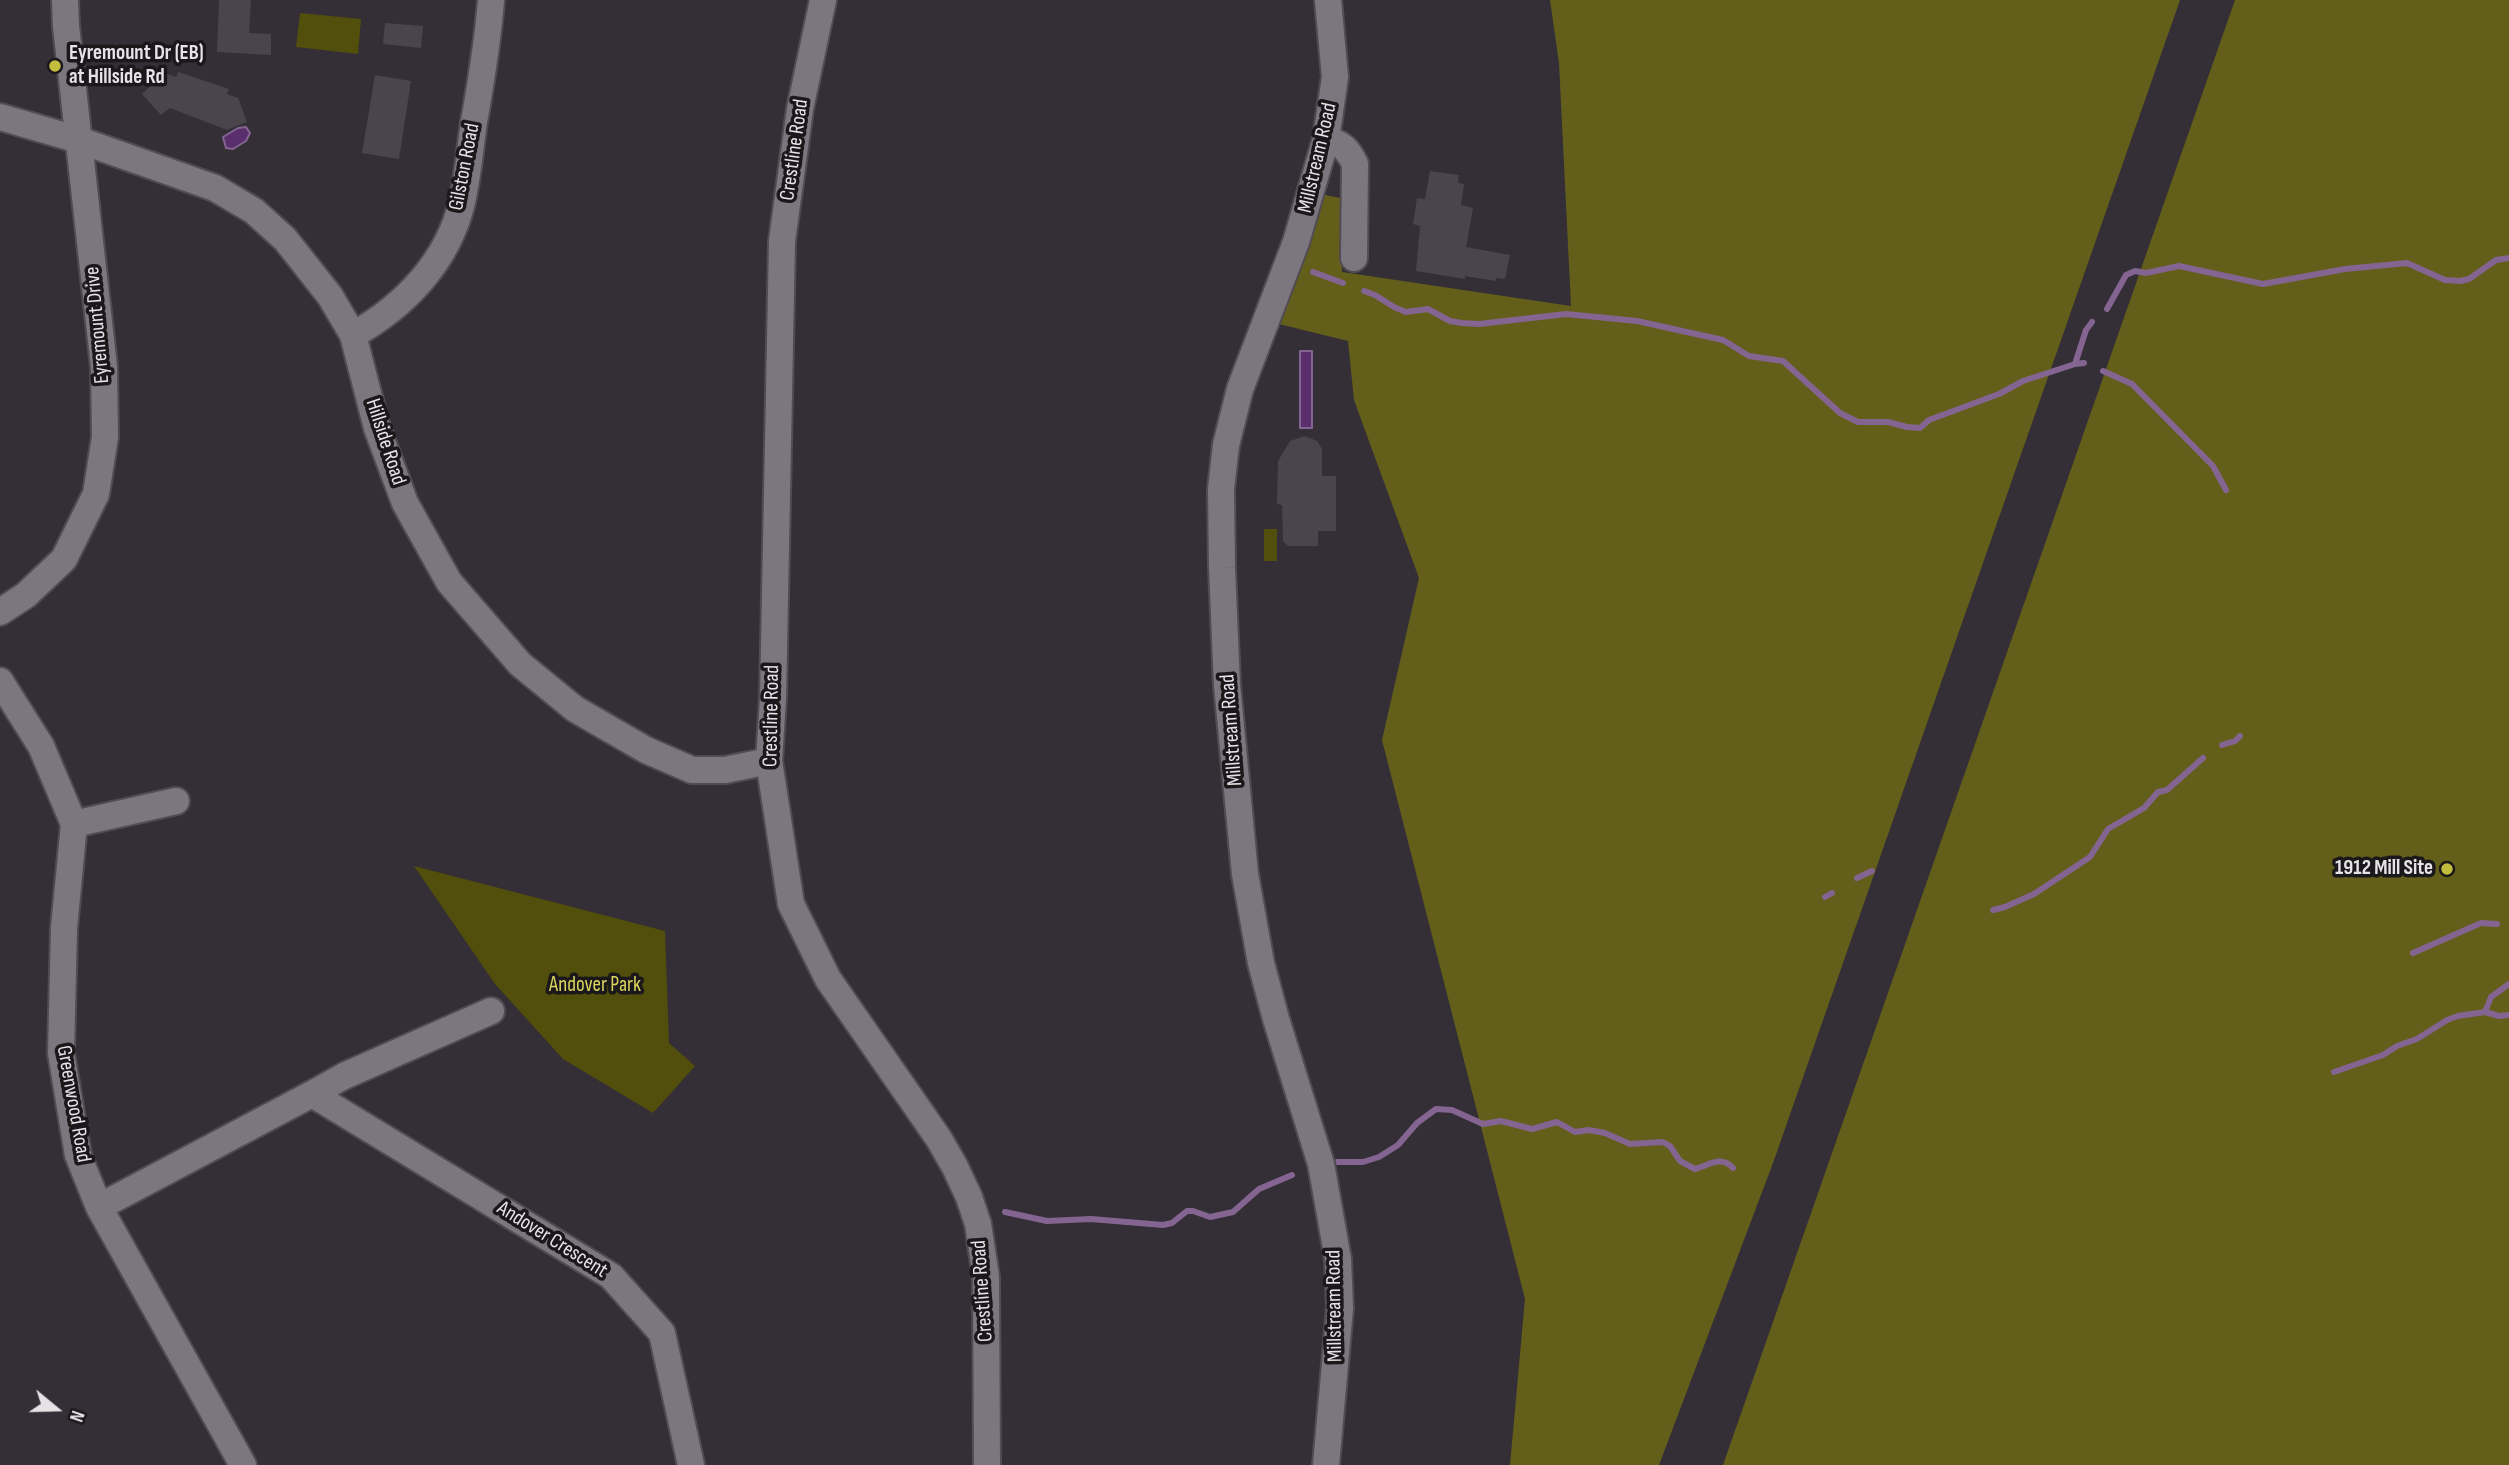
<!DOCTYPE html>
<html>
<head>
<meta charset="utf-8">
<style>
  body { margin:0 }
  #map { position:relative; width:2509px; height:1465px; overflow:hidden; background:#342f36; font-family:"Sofia Sans Condensed",sans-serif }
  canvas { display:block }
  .north { position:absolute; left:21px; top:1374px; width:70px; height:70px; -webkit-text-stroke:5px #1a181b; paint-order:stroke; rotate:109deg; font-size:19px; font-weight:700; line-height:28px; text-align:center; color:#e6e3e7 }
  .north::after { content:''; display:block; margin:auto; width:24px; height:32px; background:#e6e3e7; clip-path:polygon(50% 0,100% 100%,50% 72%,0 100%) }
</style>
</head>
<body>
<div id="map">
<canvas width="2509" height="1465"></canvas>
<div class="north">N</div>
</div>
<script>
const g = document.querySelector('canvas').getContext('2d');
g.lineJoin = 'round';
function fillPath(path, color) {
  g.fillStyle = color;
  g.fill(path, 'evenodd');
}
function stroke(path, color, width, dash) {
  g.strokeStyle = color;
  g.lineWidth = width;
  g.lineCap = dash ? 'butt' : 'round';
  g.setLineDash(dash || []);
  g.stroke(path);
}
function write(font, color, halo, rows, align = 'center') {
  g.font = font + ' "Sofia Sans Condensed",sans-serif';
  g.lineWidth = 7;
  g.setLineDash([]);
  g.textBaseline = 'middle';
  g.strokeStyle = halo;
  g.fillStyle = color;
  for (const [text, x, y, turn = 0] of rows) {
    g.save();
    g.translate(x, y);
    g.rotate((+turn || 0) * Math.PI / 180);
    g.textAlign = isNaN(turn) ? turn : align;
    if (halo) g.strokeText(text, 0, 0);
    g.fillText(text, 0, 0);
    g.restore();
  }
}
fillPath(new Path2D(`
  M 300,13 L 361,19 L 358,54 L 296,47 Z
  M 1264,529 L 1277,529 L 1277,561 L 1264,561 Z
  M 414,866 L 665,931 L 669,1043 L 695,1066 L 653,1113 L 563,1059 L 495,984 Z`), '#524e0b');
fillPath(new Path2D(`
  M 1550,0 L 2180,0 L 1773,1163 L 1659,1465 L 1510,1465 L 1525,1299 L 1382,740 L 1419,578 L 1354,400 L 1348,341 L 1279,324 L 1325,195 L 1340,198 L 1342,272 L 1571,306 L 1559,63 Z
  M 2235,0 L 2509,0 L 2509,1465 L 1723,1465 Z`), '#635f1a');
const water = new Path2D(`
  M 246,127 L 250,133 L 246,141 L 233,149 L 226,148 L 223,137 L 238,128 Z
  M 1300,351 L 1312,351 L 1312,428 L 1300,428 Z`);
fillPath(water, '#5a2e6c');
stroke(water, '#846491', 2);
stroke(new Path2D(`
  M 1313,272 L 1343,283
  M 1364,291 L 1375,295 L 1394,307 L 1406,312 L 1428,309 L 1450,321 L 1462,323 L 1479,324 L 1566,314 L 1637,321 L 1723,340 L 1749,356 L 1783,361 L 1840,413 L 1858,422 L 1888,422 L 1907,427 L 1920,428 L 1929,420 L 1999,394 L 2023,381 L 2075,364 L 2084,363
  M 2107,309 L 2126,275 L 2135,271 L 2146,273 L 2179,266 L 2263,284 L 2345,269 L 2407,263 L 2445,280 L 2460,281 L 2469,279 L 2496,260 L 2509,258
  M 2075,364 L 2086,330 L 2092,322
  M 2103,371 L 2132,384 L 2213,466 L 2226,490
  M 2222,745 L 2235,741 L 2240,736
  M 1857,878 L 1872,871
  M 1825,897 L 1832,893
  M 1993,910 L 2005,907 L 2034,894 L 2090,857 L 2108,829 L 2144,808 L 2158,792 L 2167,790 L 2203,758
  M 2413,953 L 2481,923 L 2497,924
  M 2485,1012 L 2491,997 L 2509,984
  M 2334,1072 L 2383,1055 L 2397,1046 L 2417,1039 L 2447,1020 L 2458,1016 L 2485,1012 L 2499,1016 L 2509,1015
  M 1337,1162 L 1363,1162 L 1379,1157 L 1398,1145 L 1417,1123 L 1436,1109 L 1452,1110 L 1483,1124 L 1501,1121 L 1532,1129 L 1557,1122 L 1575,1132 L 1589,1130 L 1605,1133 L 1630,1144 L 1663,1142 L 1670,1146 L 1680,1161 L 1695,1169 C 1709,1165 1721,1155 1733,1168
  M 1005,1212 L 1047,1221 L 1091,1219 L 1163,1225 L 1172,1223 L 1187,1211 L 1193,1211 L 1210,1217 L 1233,1212 L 1259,1189 L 1292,1175`), '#846491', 6);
fillPath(new Path2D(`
  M 219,0 L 251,0 L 249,33 L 271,34 L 271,55 L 217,52 Z
  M 385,23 L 423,26 L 421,48 L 383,44 Z
  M 178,72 L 229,89 L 227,94 L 238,98 L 247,122 L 227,130 L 170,108 L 161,115 L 142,94 L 165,73 L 176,77 Z
  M 375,75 L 411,81 L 399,159 L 362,153 Z
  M 1430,171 L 1459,175 L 1458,183 L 1464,184 L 1461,205 L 1473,208 L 1466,247 L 1510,255 L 1505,279 L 1496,278 L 1496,281 L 1465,276 L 1465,279 L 1416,271 L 1420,226 L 1413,224 L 1417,198 L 1425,199 Z
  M 1305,436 L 1317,441 L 1322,449 L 1322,476 L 1336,476 L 1336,531 L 1318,531 L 1318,546 L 1288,546 L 1283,541 L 1282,505 L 1277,504 L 1278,461 L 1290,441 Z`), '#4a454c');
const minor = new Path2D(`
  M 823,0 L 800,109 L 782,241 L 773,698 L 769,761 L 791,904 L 828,979 L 939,1139 L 955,1167 L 969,1197 L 978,1224 L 986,1277 L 987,1465
  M 0,117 L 79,140 L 215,188 L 254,211 L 285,239 L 330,296 L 353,335 L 377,428 L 405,503 L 449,582 L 520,664 L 575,709 L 646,750 L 692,770 L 725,770 L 769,761
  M 1326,139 C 1341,143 1348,149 1355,164 L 1354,258
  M 353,335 C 405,306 448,261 462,202 C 468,176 470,149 474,122 C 481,82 488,41 491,0
  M 0,612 L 26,595 L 64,559 L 96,494 L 105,437 L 104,367 L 66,26 L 65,0
  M 0,681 L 41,746 L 74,824 L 64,928 L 61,1053 L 78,1155 L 99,1207 L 243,1465
  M 74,824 L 176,801
  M 312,1094 L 344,1076 L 491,1011
  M 99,1207 L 312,1094 L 611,1276 L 662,1333 L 691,1465
  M 1326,1465 L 1340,1308 L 1338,1259 L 1321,1164 L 1276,1019 L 1261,963 L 1245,874 L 1227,685 L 1222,568 L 1221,489 L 1226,445 L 1240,389 L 1296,242 L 1326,139 L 1335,77 L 1328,0`);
stroke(minor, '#504c52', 30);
stroke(minor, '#7c777e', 26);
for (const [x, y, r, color] of [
  [55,66,7,"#c3bd3e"],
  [2447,869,7,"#c3bd3e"]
]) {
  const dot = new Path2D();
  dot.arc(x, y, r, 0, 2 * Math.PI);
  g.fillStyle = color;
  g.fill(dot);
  stroke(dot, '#1a181b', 2.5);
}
write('bold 21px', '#e6e3e7', '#1a181b', [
  ["Eyremount Dr (EB)",69,54],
  ["at Hillside Rd",69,78],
  ["1912 Mill Site",2433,869,"right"]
], 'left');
write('21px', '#e6e3e7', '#1a181b', [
  ["Crestline Road",795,150,-82],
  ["Millstream Road",1318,158,-77],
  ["Gilston Road",465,167,-79],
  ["Eyremount Drive",98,325,-95],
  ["Hillside Road",385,442,72],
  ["Crestline Road",772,716,-89],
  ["Millstream Road",1232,730,-94],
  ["Greenwood Road",73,1104,80],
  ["Andover Crescent",552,1240,32],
  ["Crestline Road",983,1291,-94],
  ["Millstream Road",1335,1306,-91]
]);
write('21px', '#dbd55d', '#1a181b', [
  ["Andover Park",595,986]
]);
</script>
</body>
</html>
